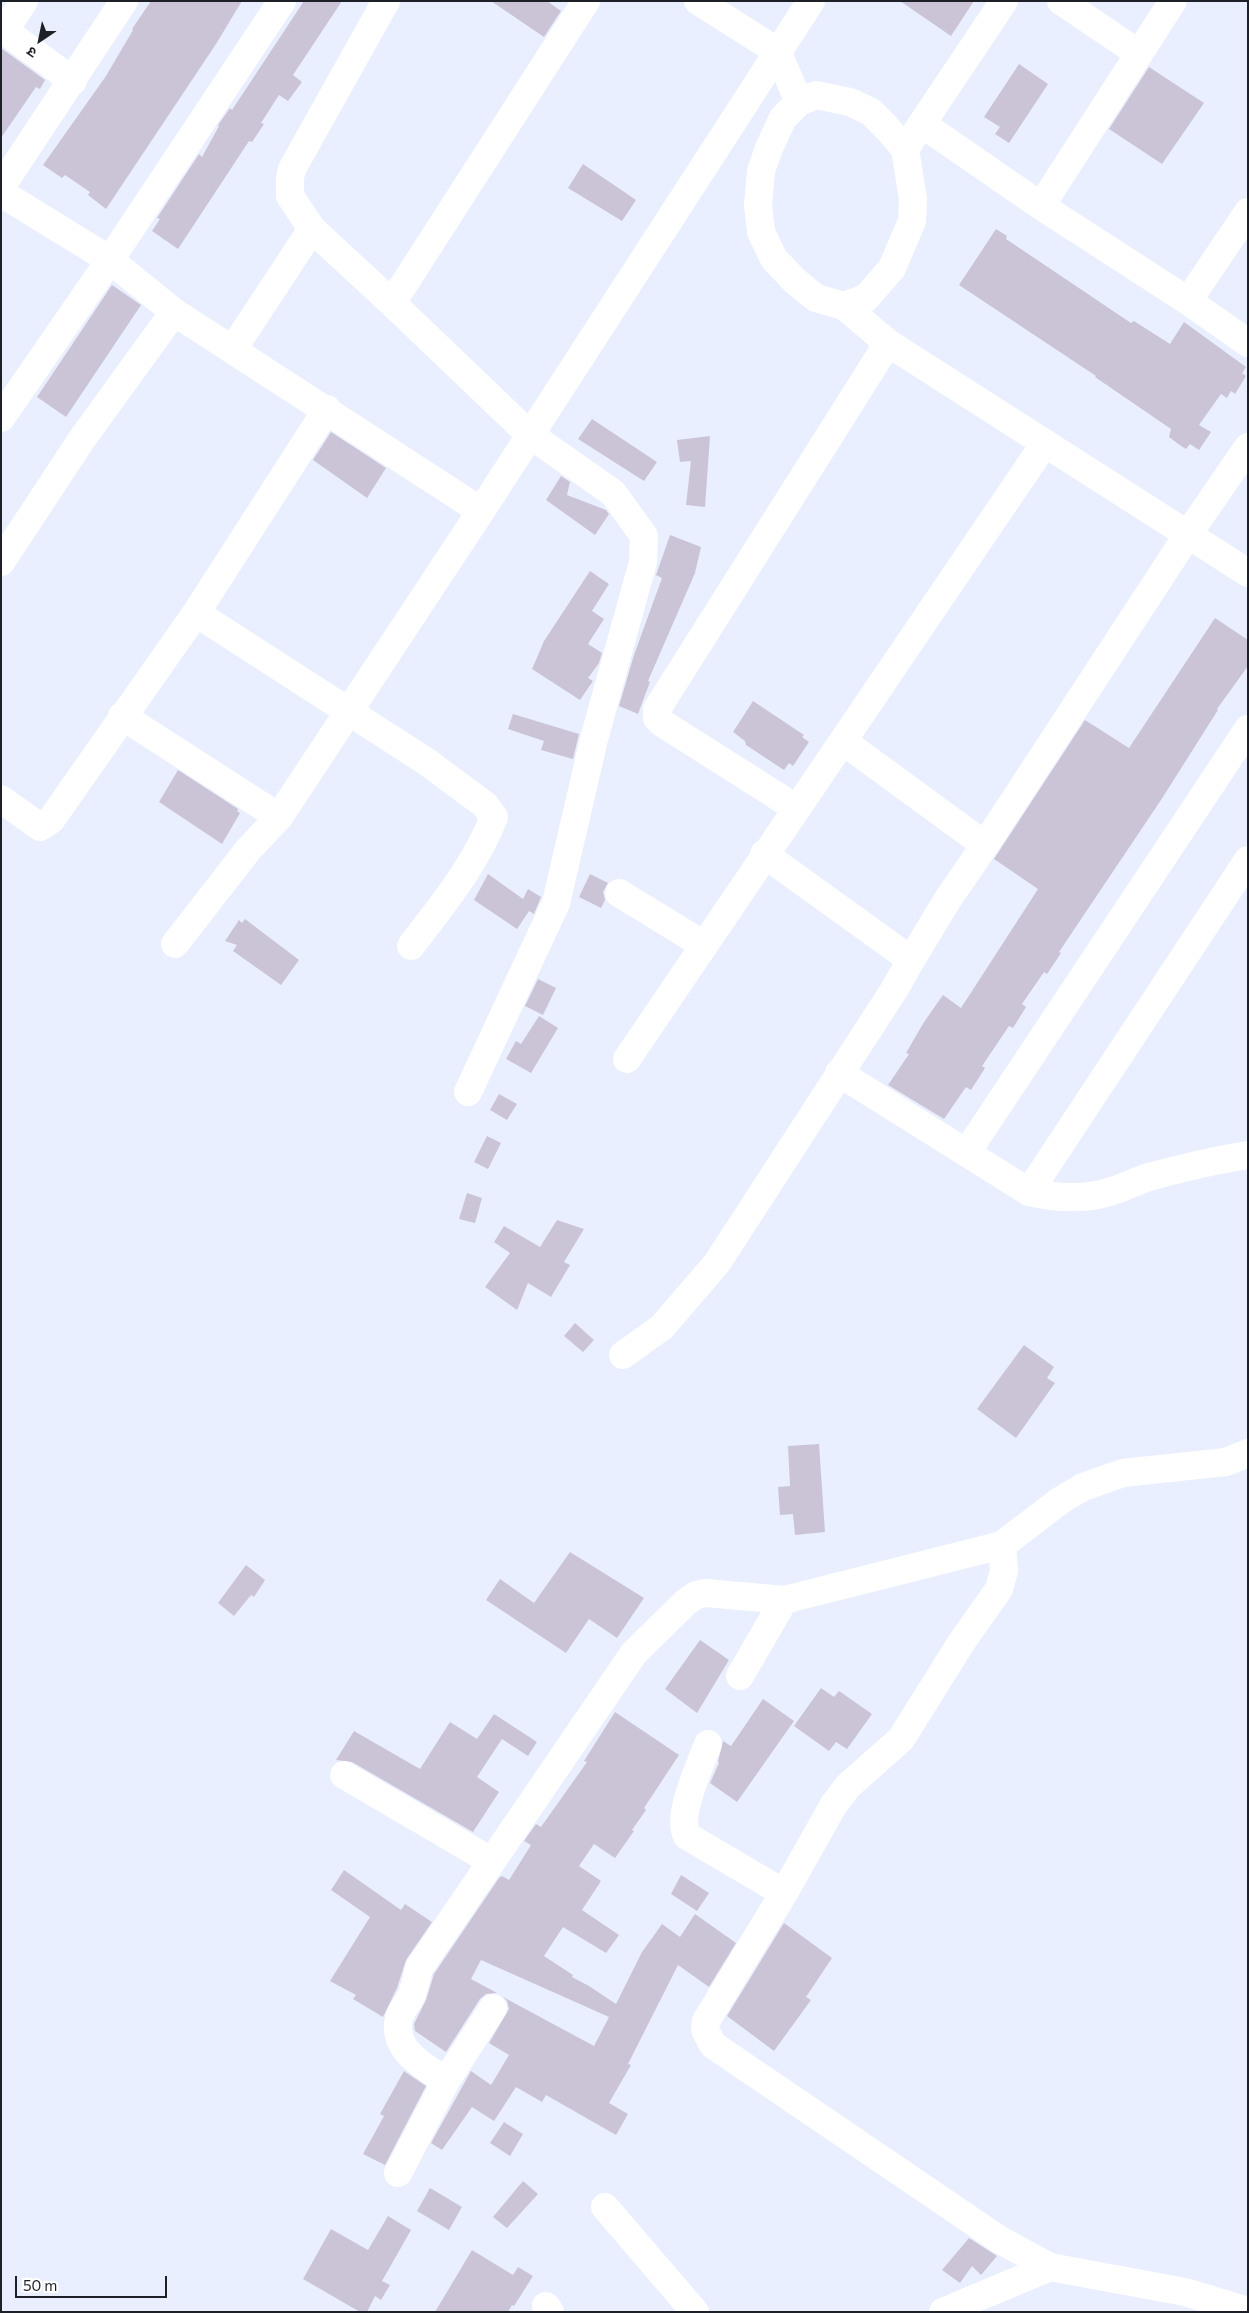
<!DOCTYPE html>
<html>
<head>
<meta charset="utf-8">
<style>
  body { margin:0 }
  #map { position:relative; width:1249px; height:2313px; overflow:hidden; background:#e9efff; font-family:Commissioner,"Noto Sans Devanagari",sans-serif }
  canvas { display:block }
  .frame { position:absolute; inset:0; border:2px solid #1d2027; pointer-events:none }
  .north { position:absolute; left:15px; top:15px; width:50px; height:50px; -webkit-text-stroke:4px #fff; paint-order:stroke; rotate:214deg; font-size:14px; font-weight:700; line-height:20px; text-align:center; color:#1d2027 }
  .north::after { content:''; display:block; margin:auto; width:18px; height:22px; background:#1d2027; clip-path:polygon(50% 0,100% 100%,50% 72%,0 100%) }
  .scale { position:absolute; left:15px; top:2276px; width:152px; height:22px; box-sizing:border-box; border:2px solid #1d2027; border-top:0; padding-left:6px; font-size:15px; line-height:18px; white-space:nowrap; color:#1d2027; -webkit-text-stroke:4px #fff; paint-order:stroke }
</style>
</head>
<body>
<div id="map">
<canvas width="1249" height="2313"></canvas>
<div class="frame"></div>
<div class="north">उ</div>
<div class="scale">50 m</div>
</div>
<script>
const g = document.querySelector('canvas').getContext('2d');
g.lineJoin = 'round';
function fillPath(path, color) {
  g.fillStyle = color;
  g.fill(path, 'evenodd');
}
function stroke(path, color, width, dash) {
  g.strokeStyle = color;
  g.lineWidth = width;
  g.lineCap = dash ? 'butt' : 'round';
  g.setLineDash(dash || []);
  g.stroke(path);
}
fillPath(new Path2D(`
  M 151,1 L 242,1 L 216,44 L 106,209 L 88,195 L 90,192 L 65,175 L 62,178 L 43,165 L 106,76 L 133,30 L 132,29 Z
  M 304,1 L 342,1 L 293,75 L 302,82 L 288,101 L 279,95 L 261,123 L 264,124 L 252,142 L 249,141 L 178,249 L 152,231 L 160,219 L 157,218 L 199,154 L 202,157 L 219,126 L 218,125 L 230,108 L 232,110 Z
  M 491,1 L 547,1 L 561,11 L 544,37 Z
  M 900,1 L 974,1 L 951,36 Z
  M 1,48 L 45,80 L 40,89 L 36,87 L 1,138 Z
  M 1019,64 L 1048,84 L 1009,143 L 995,134 L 1000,127 L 984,117 Z
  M 1149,67 L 1204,103 L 1162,164 L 1109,129 Z
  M 583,164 L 636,200 L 622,221 L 568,188 Z
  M 996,229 L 1007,236 L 1006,239 L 1131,323 L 1134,321 L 1170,344 L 1184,322 L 1246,367 L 1242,373 L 1246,376 L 1235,394 L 1231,391 L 1227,398 L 1221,394 L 1199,425 L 1211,432 L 1199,450 L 1190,444 L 1186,449 L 1181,446 L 1169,437 L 1171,429 L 1095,377 L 1096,376 L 959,285 Z
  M 112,285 L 141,305 L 66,417 L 37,397 Z
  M 592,419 L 657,462 L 644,481 L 578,439 Z
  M 331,432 L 386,468 L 367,498 L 313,460 Z
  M 710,436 L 705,507 L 686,505 L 691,461 L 680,462 L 677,440 Z
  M 561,476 L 570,482 L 567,495 L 606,510 L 609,514 L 595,535 L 546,500 Z
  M 670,535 L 701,547 L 695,573 L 648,681 L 650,682 L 638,714 L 619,706 L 634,655 L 662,578 L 656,575 Z
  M 590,571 L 609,584 L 592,611 L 604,619 L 588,644 L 602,653 L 599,663 L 588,678 L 593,681 L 580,700 L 532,669 L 544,641 Z
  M 1215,618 L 1248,640 L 1248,666 L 1217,709 L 1218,710 L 1161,800 L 1059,952 L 1061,953 L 1047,974 L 1044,972 L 1022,1004 L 1026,1007 L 1013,1028 L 1009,1026 L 982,1066 L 985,1068 L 971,1090 L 966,1087 L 944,1119 L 888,1085 L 909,1054 L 906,1053 L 924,1022 L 943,995 L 961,1008 L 1038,889 L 994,859 L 1085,720 L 1129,748 Z
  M 753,701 L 804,735 L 802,737 L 809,742 L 793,766 L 789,763 L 784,770 L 746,745 L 745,741 L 733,732 Z
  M 513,714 L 579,734 L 573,759 L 541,750 L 544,741 L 508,729 Z
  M 178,770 L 238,809 L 237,811 L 240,813 L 222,844 L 159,802 Z
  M 488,874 L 523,899 L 528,889 L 541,897 L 534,914 L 529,911 L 517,929 L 474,900 Z
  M 590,874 L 608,883 L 603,892 L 605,900 L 601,908 L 579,897 Z
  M 245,919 L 299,960 L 281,985 L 233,951 L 237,945 L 225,941 L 239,920 L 242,923 Z
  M 538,979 L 556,988 L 543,1015 L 525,1006 Z
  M 539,1016 L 558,1028 L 531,1073 L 506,1059 L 516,1041 L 521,1044 Z
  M 499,1094 L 517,1104 L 507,1120 L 490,1110 Z
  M 487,1136 L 501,1143 L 488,1169 L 474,1162 Z
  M 467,1193 L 482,1198 L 475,1223 L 459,1219 Z
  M 557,1220 L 584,1229 L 564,1262 L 570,1265 L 551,1297 L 528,1283 L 517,1310 L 485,1287 L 510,1253 L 494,1242 L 504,1226 L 540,1247 Z
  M 575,1323 L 594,1340 L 583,1352 L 564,1336 Z
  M 1024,1345 L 1054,1367 L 1047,1378 L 1055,1383 L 1016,1438 L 977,1409 Z
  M 819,1444 L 825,1532 L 795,1535 L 793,1514 L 780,1515 L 778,1487 L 790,1486 L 788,1446 Z
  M 570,1552 L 644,1598 L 617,1638 L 589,1619 L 566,1653 L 486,1600 L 500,1579 L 534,1603 Z
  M 246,1565 L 265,1580 L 254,1597 L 251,1595 L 234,1616 L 218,1603 Z
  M 700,1640 L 729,1660 L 697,1713 L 665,1689 Z
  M 821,1688 L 834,1697 L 839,1691 L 872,1714 L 847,1749 L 836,1742 L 829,1751 L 794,1726 Z
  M 763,1699 L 794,1721 L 737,1802 L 710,1783 L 719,1763 L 718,1762 L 723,1741 L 731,1746 Z
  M 615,1712 L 679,1755 L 644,1808 L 646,1810 L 632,1830 L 634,1831 L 615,1858 L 594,1844 L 579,1866 L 601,1881 L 582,1910 L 619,1935 L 606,1953 L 563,1927 L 544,1956 L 573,1975 L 572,1977 L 589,1986 L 616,2004 L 642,1952 L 662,1924 L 680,1937 L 695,1914 L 736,1943 L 709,1987 L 678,1965 L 628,2064 L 631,2065 L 609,2103 L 628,2114 L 616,2135 L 546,2095 L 542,2102 L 516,2087 L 494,2121 L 472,2107 L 442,2150 L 431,2143 L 471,2071 L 491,2085 L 509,2055 L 489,2043 L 509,2009 L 507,2001 L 503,1997 L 594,2046 L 609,2017 L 481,1960 L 471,1979 L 497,1993 L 486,1994 L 480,1999 L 446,2052 L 415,2031 L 414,2024 L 426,2000 L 434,1974 L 499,1878 L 502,1876 L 509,1880 L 531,1845 L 524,1841 L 536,1824 L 541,1827 L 587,1762 L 584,1761 Z
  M 494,1714 L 537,1742 L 528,1756 L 502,1739 L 477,1777 L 499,1792 L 473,1832 L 352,1762 L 336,1760 L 354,1731 L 420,1769 L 450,1722 L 477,1739 Z
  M 344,1870 L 401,1910 L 405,1904 L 432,1922 L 406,1960 L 397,1988 L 383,2017 L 353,1999 L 356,1995 L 330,1981 L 370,1917 L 331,1890 Z
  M 681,1875 L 709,1893 L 697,1911 L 671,1894 Z
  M 784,1923 L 832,1958 L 806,1997 L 811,2000 L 774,2051 L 727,2016 Z
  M 404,2071 L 426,2086 L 385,2165 L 363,2154 L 384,2116 L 380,2114 L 385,2105 Z
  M 504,2122 L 523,2134 L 510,2156 L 490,2143 Z
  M 523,2181 L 538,2194 L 507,2228 L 493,2217 Z
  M 430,2188 L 462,2207 L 449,2230 L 417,2211 Z
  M 388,2216 L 411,2230 L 382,2281 L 390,2285 L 381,2300 L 375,2296 L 367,2312 L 360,2312 L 303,2279 L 331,2229 L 368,2250 Z
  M 969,2238 L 997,2256 L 981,2275 L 972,2266 L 960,2283 L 942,2270 Z
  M 472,2250 L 513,2275 L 518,2267 L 533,2276 L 514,2306 L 512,2305 L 508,2312 L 435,2312 Z`), '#cbc4d7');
stroke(new Path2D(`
  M 386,1 L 292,169 L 290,178 L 290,196 L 312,229 L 392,303 L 529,434 L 613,493 L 644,536 L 643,562 L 594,739 L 556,903 L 468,1092
  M 698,1 L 777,51 L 799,102
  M 1061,1 L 1138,53
  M 1173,1 L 1041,206 L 1188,301 L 1248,343
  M 1,28 L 73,81
  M 5,30 L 24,1
  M 922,124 L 1041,206
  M 905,149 L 1004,1
  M 1,187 L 124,1
  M 1,193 L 110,260 L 174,312 L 82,439 L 1,562
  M 1188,301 L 1248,212
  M 392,303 L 586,1
  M 844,306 L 866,298 L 892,268 L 912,221 L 913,199 L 905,149 L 887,128 L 871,112 L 850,102 L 816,95 L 799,102 L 783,118 L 769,148 L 761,171 L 758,205 L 761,232 L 774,259 L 795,281 L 816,298 L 844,306 L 888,343 L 1248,573
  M 174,312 L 481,511
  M 233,349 L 312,229
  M 1,418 L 110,260 L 282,1
  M 196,613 L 427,762 L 485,805 L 494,817 C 475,866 442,905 411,946
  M 122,716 L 279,817 L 481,511 L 811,1
  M 844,742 L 985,845 L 948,899 L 911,960
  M 1,799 L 40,827 L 51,820 L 196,613 L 327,409
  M 796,808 L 662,723 L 657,718 L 657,709 L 888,343
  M 985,845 L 1187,536 L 1248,447
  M 619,893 L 704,945
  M 175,944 L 248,850 L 279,817
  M 627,1059 C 765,853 906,649 1045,443
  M 839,1073 L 1029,1192 C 1055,1198 1083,1200 1109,1192 C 1123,1188 1136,1181 1149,1177 C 1182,1168 1215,1160 1248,1155
  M 967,1152 L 1248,729
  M 1029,1192 L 1248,860
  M 623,1355 L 662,1327 L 717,1263 L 894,990 L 911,960 L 764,854
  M 1002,1545 L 1004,1571 L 999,1589 L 961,1643 L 901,1739 L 848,1786 L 833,1806 L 784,1893 L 706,2021 L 705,2030 L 713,2045 L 1000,2240 L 1050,2267 L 1185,2292 L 1248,2311
  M 740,1676 L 784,1600 L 1002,1545 L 1061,1500 L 1083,1487 L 1123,1473 L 1226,1462 L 1248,1453
  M 708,1744 C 700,1767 676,1815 687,1836 L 784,1893
  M 344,1775 L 491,1861
  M 446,2081 C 425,2067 391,2050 399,2018 C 401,2010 409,2002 412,1994 C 415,1986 417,1977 419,1968 L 634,1653 L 686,1602 L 696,1595 L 706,1593 L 784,1600
  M 398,2173 L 446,2081 L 493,2008
  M 605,2207 L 695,2312
  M 546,2306 L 550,2312
  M 943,2312 L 1050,2267`), '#fff', 28);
</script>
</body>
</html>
